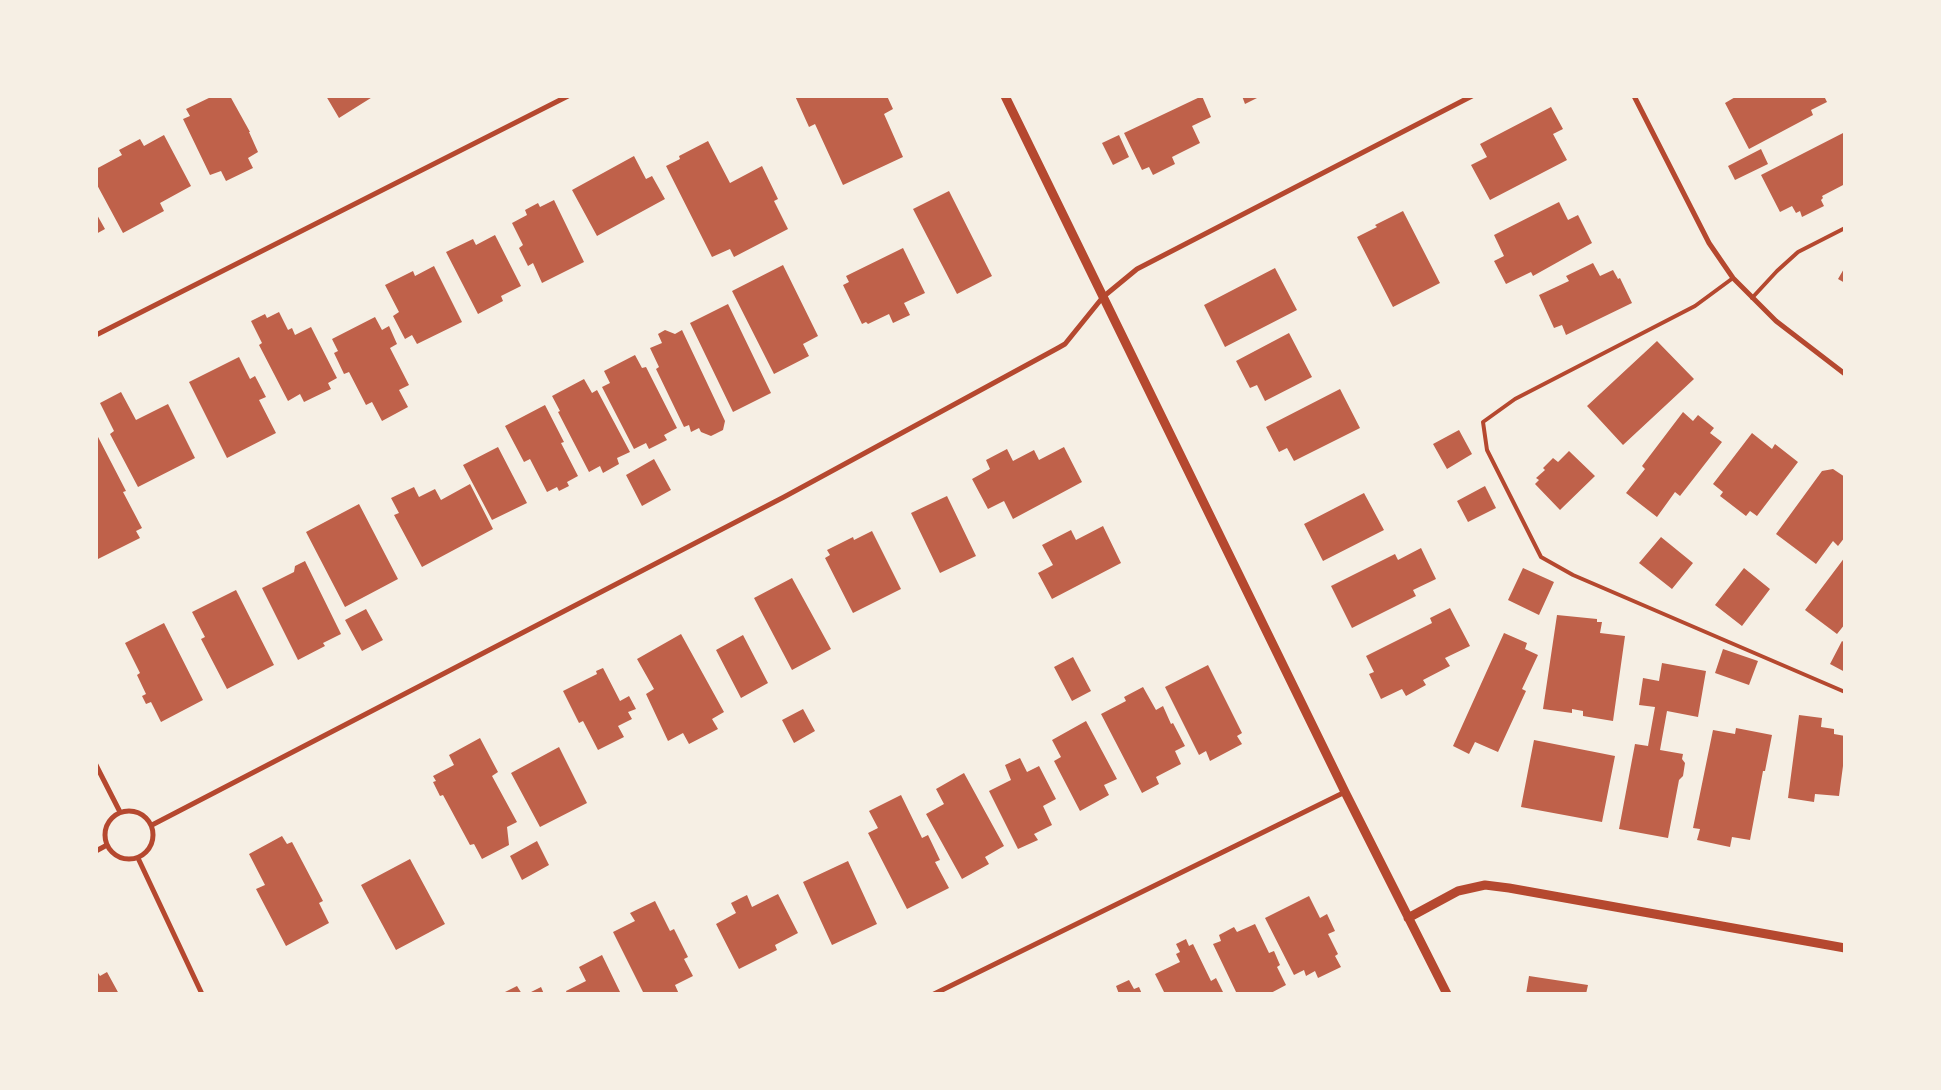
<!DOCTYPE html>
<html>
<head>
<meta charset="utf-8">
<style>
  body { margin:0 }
  #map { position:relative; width:1941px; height:1090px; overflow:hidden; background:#f6efe4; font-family:Lato,sans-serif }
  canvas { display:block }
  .frame { position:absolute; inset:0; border:98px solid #f6efe4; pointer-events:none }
</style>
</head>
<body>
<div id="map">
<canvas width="1941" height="1090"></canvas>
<div class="frame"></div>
</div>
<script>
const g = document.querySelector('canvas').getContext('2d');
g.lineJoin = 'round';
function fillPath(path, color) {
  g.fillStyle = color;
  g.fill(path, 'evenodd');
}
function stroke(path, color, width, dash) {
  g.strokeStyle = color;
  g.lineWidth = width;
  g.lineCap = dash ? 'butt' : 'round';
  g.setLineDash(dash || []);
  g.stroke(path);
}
fillPath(new Path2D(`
  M 213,96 L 230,96 L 250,132 L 249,132 L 258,152 L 248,158 L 253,168 L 226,181 L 221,171 L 210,175 L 183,119 L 190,116 L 186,109 Z
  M 326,96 L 374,96 L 339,118 Z
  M 795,96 L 887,96 L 893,109 L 884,114 L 903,157 L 843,185 L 815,124 L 809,127 Z
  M 1202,96 L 1211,117 L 1192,126 L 1200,143 L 1172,157 L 1175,164 L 1153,175 L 1149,167 L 1142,170 L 1124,133 Z
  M 1242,96 L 1261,96 L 1245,104 Z
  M 1737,96 L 1824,96 L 1827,102 L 1811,110 L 1813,115 L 1749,149 L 1725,103 Z
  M 1551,107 L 1563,129 L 1553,134 L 1567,160 L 1490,200 L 1471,165 L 1487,157 L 1480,144 Z
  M 1845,132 L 1845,184 L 1822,196 L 1823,198 L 1821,200 L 1824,206 L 1802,217 L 1800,211 L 1796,213 L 1792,206 L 1780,212 L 1761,175 Z
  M 164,135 L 191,186 L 160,203 L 164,211 L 123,233 L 96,183 L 96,169 L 122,155 L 119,150 L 140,139 L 144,146 Z
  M 1119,135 L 1129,157 L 1113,165 L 1102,143 Z
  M 708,141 L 730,183 L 762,166 L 778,199 L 774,201 L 788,229 L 734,257 L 730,249 L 712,257 L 666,166 L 680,159 L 679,156 Z
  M 1761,149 L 1768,164 L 1735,180 L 1728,166 Z
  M 634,156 L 646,179 L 652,176 L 665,199 L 597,236 L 572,190 Z
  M 949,191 L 992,276 L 957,294 L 913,209 Z
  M 554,200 L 584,262 L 542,283 L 533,263 L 528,266 L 519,248 L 523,245 L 512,223 L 527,215 L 525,210 L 538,203 L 540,207 Z
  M 1559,202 L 1568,220 L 1578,215 L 1592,243 L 1533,276 L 1531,272 L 1506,284 L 1494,261 L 1504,256 L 1494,235 Z
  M 1403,211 L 1440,283 L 1393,307 L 1357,237 L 1377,227 L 1375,225 Z
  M 96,213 L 105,229 L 96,234 Z
  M 495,235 L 521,286 L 501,296 L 503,301 L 478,314 L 446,252 L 473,239 L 476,245 Z
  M 903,248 L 925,293 L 904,303 L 910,315 L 893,323 L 889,314 L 868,324 L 866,322 L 862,324 L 843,285 L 849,282 L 846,276 Z
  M 1593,263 L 1600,276 L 1613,270 L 1618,279 L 1620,278 L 1632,303 L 1566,335 L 1562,325 L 1554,328 L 1539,295 L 1569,281 L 1566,276 Z
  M 783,265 L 818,336 L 803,344 L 809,356 L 774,374 L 732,291 Z
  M 434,266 L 462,322 L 417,344 L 412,335 L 405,339 L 393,316 L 399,312 L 385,285 L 413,271 L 415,276 Z
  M 1845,267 L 1845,283 L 1838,279 Z
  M 1275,268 L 1297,310 L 1225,347 L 1204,305 Z
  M 728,304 L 771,393 L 733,412 L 690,323 Z
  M 279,312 L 288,330 L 292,328 L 295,335 L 311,327 L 337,378 L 328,383 L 331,389 L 304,402 L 300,394 L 288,401 L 259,345 L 262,343 L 251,321 L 265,314 L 267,318 Z
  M 375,317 L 382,330 L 389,326 L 397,344 L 390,348 L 409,385 L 399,390 L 408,407 L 382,421 L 372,402 L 366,405 L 349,372 L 344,374 L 334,353 L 338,351 L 332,339 Z
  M 665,330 L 675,334 L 682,330 L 725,421 L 723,430 L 711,436 L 701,432 L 699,428 L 691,432 L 689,425 L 684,427 L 656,369 L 659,367 L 650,348 L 662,343 L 658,334 Z
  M 1289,333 L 1312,377 L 1265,401 L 1257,385 L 1250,388 L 1236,361 Z
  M 1657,341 L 1694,379 L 1623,445 L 1587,406 Z
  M 635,355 L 642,368 L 646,367 L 677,428 L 664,435 L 667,440 L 649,449 L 646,443 L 634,449 L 602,387 L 610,383 L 604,371 Z
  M 239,357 L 250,379 L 255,376 L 266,397 L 259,400 L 276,433 L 227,458 L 189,382 Z
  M 584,379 L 592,393 L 597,390 L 630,452 L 617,458 L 619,464 L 603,473 L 600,466 L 589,472 L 558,412 L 560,411 L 552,396 Z
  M 1340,389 L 1360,428 L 1294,461 L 1287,448 L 1279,452 L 1266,427 Z
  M 121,392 L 136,420 L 168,404 L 195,458 L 138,487 L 110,434 L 114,431 L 100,403 Z
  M 545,405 L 564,442 L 561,443 L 578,476 L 567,482 L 569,486 L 559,491 L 557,487 L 547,492 L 530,459 L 524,462 L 505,426 Z
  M 1683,412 L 1693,421 L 1698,415 L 1714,428 L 1710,433 L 1722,442 L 1680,496 L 1675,492 L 1657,517 L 1626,493 L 1645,469 L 1642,466 Z
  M 1459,430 L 1472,454 L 1447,469 L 1433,444 Z
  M 96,433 L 126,491 L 123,492 L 142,528 L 136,531 L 140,538 L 96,560 Z
  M 1752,433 L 1772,449 L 1775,444 L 1798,462 L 1757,516 L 1750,511 L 1746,516 L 1720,496 L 1723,492 L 1713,484 Z
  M 498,447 L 527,503 L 492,520 L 463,465 Z
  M 1064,447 L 1082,482 L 1013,519 L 1004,501 L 988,509 L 972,479 L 990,469 L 986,460 L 1007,449 L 1013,461 L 1034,450 L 1039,460 Z
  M 1569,451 L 1595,476 L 1560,510 L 1535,484 L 1539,480 L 1536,478 L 1545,470 L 1543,468 L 1553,458 L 1558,462 Z
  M 654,459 L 671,490 L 642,506 L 626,475 Z
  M 1833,469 L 1845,477 L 1845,537 L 1838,546 L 1833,541 L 1816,564 L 1776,534 L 1822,471 Z
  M 470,484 L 493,529 L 422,567 L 394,515 L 399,513 L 391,498 L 414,487 L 419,497 L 435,489 L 441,500 Z
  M 1485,486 L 1496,508 L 1468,522 L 1457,501 Z
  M 1364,493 L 1384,530 L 1323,561 L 1304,524 Z
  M 947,496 L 976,556 L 940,573 L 911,513 Z
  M 359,504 L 398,579 L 345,607 L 306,532 Z
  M 1103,526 L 1121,563 L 1052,599 L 1038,573 L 1053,565 L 1042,545 L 1071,530 L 1076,540 Z
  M 872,531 L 901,589 L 853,613 L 825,558 L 830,555 L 827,550 L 853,537 L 854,540 Z
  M 1661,537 L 1693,563 L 1672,589 L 1639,563 Z
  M 1421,548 L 1436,579 L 1413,590 L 1416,596 L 1352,628 L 1331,586 L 1395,554 L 1398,560 Z
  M 1845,557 L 1845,624 L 1837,634 L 1805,610 Z
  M 305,561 L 341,634 L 323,643 L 325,646 L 298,660 L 262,588 L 294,572 L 295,566 Z
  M 1523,568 L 1554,582 L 1539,615 L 1508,600 Z
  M 1744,568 L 1770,589 L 1742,626 L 1715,605 Z
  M 792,578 L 831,649 L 792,670 L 754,598 Z
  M 236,590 L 274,665 L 227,689 L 201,639 L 205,637 L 192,612 Z
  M 1450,608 L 1470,646 L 1445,658 L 1450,666 L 1423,680 L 1426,685 L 1406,696 L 1402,689 L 1381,699 L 1369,674 L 1374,672 L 1366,656 L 1432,623 L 1430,618 Z
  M 366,609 L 383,640 L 362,651 L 345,620 Z
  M 1557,615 L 1597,619 L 1597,622 L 1602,622 L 1600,633 L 1625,636 L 1613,721 L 1583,716 L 1583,711 L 1572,709 L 1572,713 L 1543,709 Z
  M 164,623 L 203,700 L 161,722 L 151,702 L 146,704 L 142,696 L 146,694 L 137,675 L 140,673 L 125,643 Z
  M 1504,633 L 1527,643 L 1525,649 L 1538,655 L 1522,689 L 1526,691 L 1498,752 L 1475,742 L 1469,754 L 1453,746 Z
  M 681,634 L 724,712 L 712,719 L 718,729 L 689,744 L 683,733 L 668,741 L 646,694 L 654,689 L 637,659 Z
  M 743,635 L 768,683 L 741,698 L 716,650 Z
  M 1842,641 L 1845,643 L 1845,672 L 1830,664 Z
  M 1723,649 L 1758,661 L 1749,685 L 1715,673 Z
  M 1073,657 L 1091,691 L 1072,701 L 1054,667 Z
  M 1662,663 L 1706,671 L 1698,717 L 1667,711 L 1660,750 L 1683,754 L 1682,759 L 1685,763 L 1683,776 L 1679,780 L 1668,838 L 1619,829 L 1635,744 L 1648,746 L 1655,707 L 1639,705 L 1643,678 L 1659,681 Z
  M 1208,665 L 1242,733 L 1237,736 L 1242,744 L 1210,761 L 1206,751 L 1199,755 L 1165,687 Z
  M 603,668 L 620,701 L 629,696 L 636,709 L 628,712 L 632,719 L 618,726 L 624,737 L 598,750 L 583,721 L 579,723 L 563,691 L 597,674 L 596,671 Z
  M 1143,687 L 1156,710 L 1163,706 L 1171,724 L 1173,723 L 1185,746 L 1175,751 L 1181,764 L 1156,777 L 1159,784 L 1142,793 L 1101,714 L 1126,701 L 1124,697 Z
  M 803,709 L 815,731 L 794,743 L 782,720 Z
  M 1799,715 L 1822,718 L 1821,727 L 1834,729 L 1834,734 L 1845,736 L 1845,751 L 1839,796 L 1815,794 L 1814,802 L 1788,798 Z
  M 1086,721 L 1117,779 L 1104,785 L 1109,795 L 1080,811 L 1054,761 L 1061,757 L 1052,740 Z
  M 1736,728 L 1772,735 L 1765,771 L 1763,771 L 1750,840 L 1732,837 L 1730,847 L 1697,840 L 1700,829 L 1693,828 L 1713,730 L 1735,734 Z
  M 480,738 L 498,772 L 492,776 L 517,822 L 507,827 L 509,845 L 482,859 L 474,844 L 470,845 L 443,795 L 440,796 L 433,782 L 436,781 L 433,776 L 454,765 L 449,755 Z
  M 1534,740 L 1615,756 L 1602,822 L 1521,807 Z
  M 559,747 L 587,803 L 540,827 L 511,773 Z
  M 1020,758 L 1027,772 L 1039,766 L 1056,799 L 1043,806 L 1052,825 L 1034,834 L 1038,840 L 1018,849 L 989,791 L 1011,780 L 1005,765 Z
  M 964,773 L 1004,846 L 985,857 L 989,864 L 962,879 L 926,814 L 944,804 L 936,789 Z
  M 901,795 L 922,838 L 928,835 L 940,860 L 935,862 L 949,888 L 907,909 L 868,833 L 878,828 L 869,811 Z
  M 282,836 L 287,844 L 292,842 L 323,901 L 319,903 L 329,923 L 286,946 L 256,889 L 265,885 L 249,854 Z
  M 537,841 L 549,865 L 522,880 L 510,856 Z
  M 410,859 L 445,924 L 396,950 L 361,885 Z
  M 848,861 L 877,924 L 832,945 L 803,882 Z
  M 778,894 L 798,933 L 775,945 L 777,950 L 739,969 L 716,924 L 736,913 L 731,903 L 747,895 L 752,907 Z
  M 1309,896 L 1320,918 L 1327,914 L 1335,931 L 1328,934 L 1338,954 L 1335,956 L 1341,967 L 1318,978 L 1315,971 L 1306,976 L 1304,970 L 1294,975 L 1265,918 Z
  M 655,901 L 670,931 L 674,929 L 688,957 L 684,959 L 693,976 L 675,985 L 679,994 L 644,994 L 613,932 L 635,921 L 630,913 Z
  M 1255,924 L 1269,953 L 1274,951 L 1280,965 L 1277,967 L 1286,985 L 1269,994 L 1237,994 L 1213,944 L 1221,941 L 1219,935 L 1234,927 L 1237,932 Z
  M 1186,939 L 1189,946 L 1193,944 L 1211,981 L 1216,978 L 1224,994 L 1165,994 L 1155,974 L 1180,962 L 1176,954 L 1180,952 L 1176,944 Z
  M 602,955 L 621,994 L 567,994 L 566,991 L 586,981 L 579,967 Z
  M 96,970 L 100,976 L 107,972 L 119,994 L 96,994 Z
  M 1529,976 L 1588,985 L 1586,994 L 1526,994 Z
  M 1129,980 L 1134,989 L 1139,987 L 1142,994 L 1119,994 L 1116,986 Z
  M 517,986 L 522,994 L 501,994 Z
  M 541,987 L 544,994 L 527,994 Z`), '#bf614a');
stroke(new Path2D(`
  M 1733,278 L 1695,306 L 1515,399 L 1483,422 L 1487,450 L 1541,557 L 1573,575 L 1845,692
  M 1752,298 L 1777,271 L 1798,252 L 1845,228`), '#b5482f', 4);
stroke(new Path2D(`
  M 1634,96 L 1709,243 L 1733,278 L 1776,321 L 1845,374
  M 96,335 L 568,96
  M 96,765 L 120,812
  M105 835a24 24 0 1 1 48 0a24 24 0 1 1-48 0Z
  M 152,825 L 784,497 L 1058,348 L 1065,344 L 1103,297 L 1137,269 L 1472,96
  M 96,851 L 107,845
  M 138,858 L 202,994
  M 934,994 L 1345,792`), '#b5482f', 5);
stroke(new Path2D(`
  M 1005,96 L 1345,792 L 1447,994
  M 1408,918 L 1458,891 L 1485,885 L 1509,888 L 1845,948`), '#b5482f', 9);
</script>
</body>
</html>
